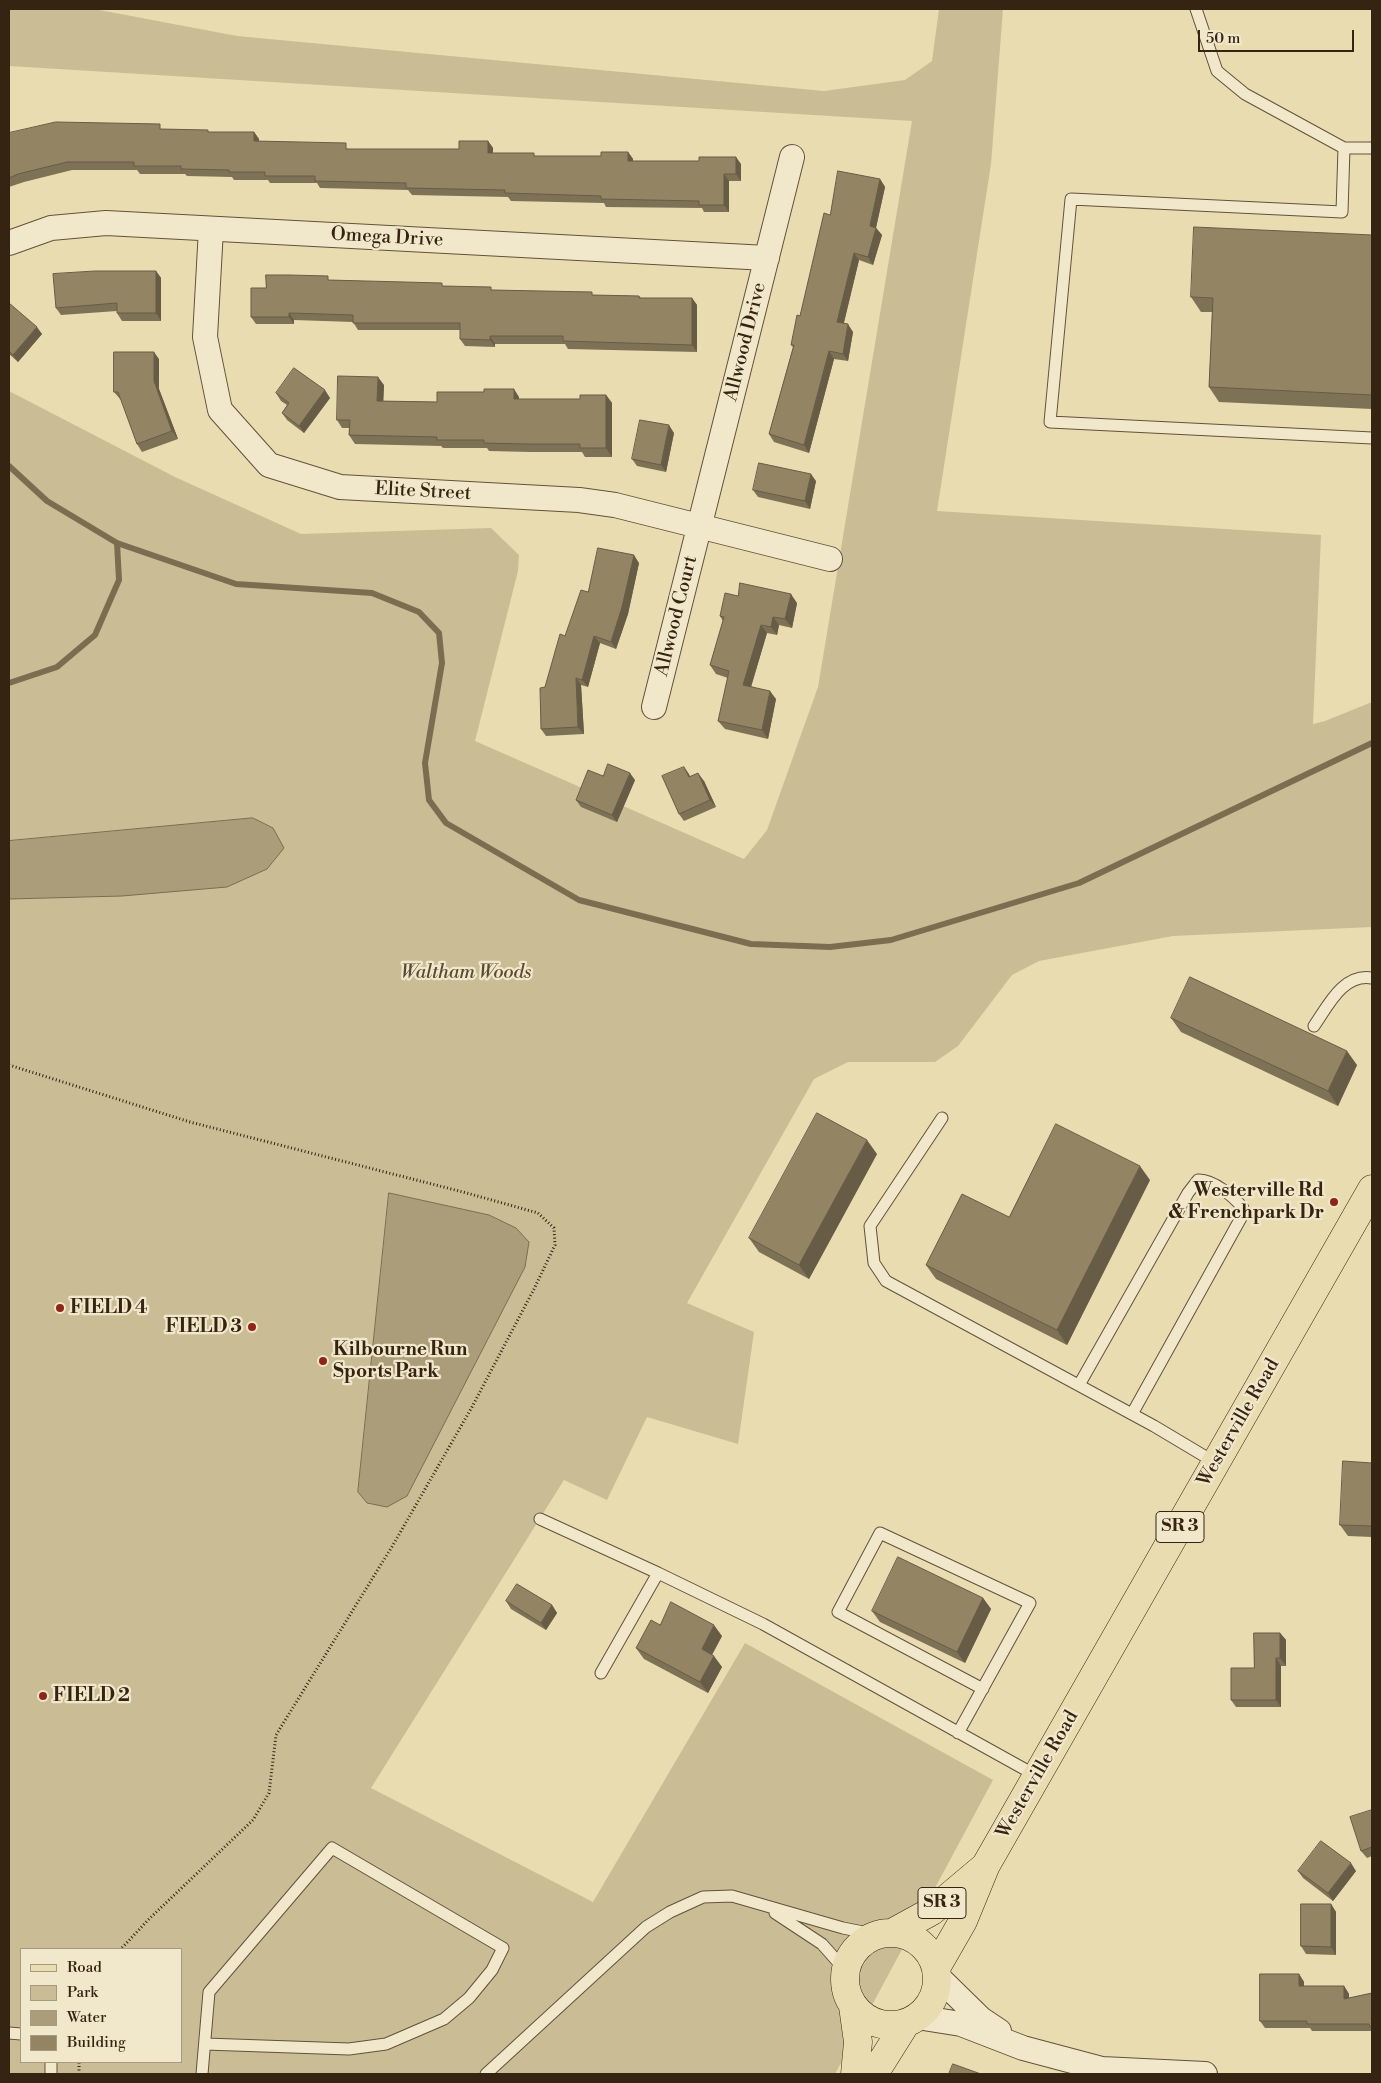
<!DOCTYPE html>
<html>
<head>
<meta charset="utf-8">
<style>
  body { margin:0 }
  #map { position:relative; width:1381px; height:2083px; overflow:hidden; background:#e9dcb0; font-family:"Libre Bodoni",serif }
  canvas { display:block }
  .frame { position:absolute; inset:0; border:10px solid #352412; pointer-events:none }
  .legend { position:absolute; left:20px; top:1948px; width:162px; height:115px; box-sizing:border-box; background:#f1e8cc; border:1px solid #a69a82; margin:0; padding:6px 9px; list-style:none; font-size:15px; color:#352412 }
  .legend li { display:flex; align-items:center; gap:10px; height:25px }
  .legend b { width:25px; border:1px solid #a69a82 }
  .scale { position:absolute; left:1198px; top:30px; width:156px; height:22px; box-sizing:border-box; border:2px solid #352412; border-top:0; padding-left:6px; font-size:15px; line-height:18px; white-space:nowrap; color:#352412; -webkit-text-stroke:4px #f1e8cc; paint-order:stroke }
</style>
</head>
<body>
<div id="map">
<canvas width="1381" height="2083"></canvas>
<div class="frame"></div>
<ul class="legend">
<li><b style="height:6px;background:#e9dcb0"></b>Road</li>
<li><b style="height:14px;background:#cabd95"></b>Park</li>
<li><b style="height:14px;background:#ac9d7a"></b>Water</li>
<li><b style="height:14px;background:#938464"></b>Building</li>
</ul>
<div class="scale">50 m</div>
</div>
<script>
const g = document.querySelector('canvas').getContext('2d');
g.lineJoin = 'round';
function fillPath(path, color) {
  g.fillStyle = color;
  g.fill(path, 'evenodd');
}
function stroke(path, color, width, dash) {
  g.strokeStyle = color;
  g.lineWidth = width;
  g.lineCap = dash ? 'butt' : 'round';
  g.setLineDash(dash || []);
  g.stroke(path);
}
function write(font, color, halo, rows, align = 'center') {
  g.font = font + ' "Libre Bodoni",serif';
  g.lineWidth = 4.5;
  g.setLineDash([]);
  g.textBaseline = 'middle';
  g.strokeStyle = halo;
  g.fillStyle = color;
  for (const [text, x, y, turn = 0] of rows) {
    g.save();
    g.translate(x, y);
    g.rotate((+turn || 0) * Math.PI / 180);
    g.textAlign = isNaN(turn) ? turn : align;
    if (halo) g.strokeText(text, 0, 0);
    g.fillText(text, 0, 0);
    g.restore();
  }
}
fillPath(new Path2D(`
  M 9,9 L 94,9 L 237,36 L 824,91 L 905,80 L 932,61 L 939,9 L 1003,9 L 991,164 L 937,511 L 1321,535 L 1313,724 L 1325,721 L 1372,702 L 1372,927 L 1173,936 L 1039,961 L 1012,975 L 958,1046 L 935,1062 L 848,1062 L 814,1079 L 687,1303 L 754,1332 L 738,1444 L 647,1417 L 607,1500 L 564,1480 L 371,1788 L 593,1902 L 745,1643 L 993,1780 L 835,2074 L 9,2074 L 9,391 L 175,477 L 301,534 L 491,528 L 519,555 L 518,571 L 475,741 L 744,859 L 767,830 L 818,687 L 912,121 L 9,66 ZM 21,1949 L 181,1949 L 181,2062 L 21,2062 Z`), '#cabd95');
const water = new Path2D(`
  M 253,818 L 273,828 L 284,848 L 267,869 L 227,887 L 122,896 L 9,899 L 9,841 Z
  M 389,1193 L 489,1215 L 516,1228 L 529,1242 L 525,1267 L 407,1496 L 387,1507 L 367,1503 L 358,1492 Z`);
fillPath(water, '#ac9d7a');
stroke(water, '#7c6d50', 1);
stroke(new Path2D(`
  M 9,466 L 47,501 L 117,543 L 236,584 L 372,593 L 419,612 L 439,633 L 442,663 L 425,763 L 429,800 L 446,823 L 579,900 L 751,944 L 830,947 L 891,940 L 1079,883 L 1372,743
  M 9,683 L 57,667 L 95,635 L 119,580 L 117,543`), '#7c6d50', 6);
const service = new Path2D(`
  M 1196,9 L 1217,71 L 1245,94 L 1344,148
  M 1372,148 L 1344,148 L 1342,212 L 1071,199 L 1050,422 L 1372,438
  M 1314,1026 C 1328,1006 1343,973 1372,978
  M 942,1118 L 870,1226 L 874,1263 L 886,1281 L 1154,1426 L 1216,1463
  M 1079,1385 L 1188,1193 L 1198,1180 C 1213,1179 1234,1197 1243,1208 L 1242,1216 L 1132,1414
  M 540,1519 L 658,1573
  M 601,1673 L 658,1573 L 763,1624 L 1037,1776
  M 958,1733 L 1030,1603 L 880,1533 L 838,1612 L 983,1689
  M 775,1913 L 822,1944 L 845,1970
  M 9,2033 L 21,2034
  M 51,2074 L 51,2062
  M 202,2074 L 209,1992 L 332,1848 L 503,1948 L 492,1970 L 469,1998 L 444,2019 L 386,2044 L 349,2049 L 205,2044
  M 486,2074 L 646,1927 L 670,1912 L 703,1897 L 732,1896 L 843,1928 L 878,1935`);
const minor = new Path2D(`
  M 211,229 L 205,337 L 220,410 L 269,465 L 340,487 L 579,500 L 615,505 L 830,559
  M 9,243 L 51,228 L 106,223 L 767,258
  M 654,707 L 792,157
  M 937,1976 L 981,2019 L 999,2031
  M 917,2017 L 961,2024 L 1023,2048 L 1102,2069 L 1205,2074`);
const primary = new Path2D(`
  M845 1979a46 46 0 1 1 92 0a46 46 0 1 1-92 0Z
  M 892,1933 L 932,1911 L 983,1868
  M 936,1968 L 963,1921 L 986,1865 L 1372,1189
  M 853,2006 L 858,2042 L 855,2074
  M 874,2074 L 906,2023`);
stroke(service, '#62523a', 13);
stroke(minor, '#62523a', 26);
stroke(primary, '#352412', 29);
stroke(new Path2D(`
  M 9,1065 L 190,1122 L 463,1192 L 538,1213 L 554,1228 L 555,1245 L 534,1289 L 472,1407 L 393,1545 L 276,1735 L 269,1793 L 253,1820 L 148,1920 L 121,1949
  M 79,2074 L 79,2062`), '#352412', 3, [1, 2.5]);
stroke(service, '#f1e8cc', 11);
stroke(minor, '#f1e8cc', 24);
stroke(primary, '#e9dcb0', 28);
fillPath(new Path2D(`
  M 163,129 L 209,132 L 254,132 L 259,139 L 259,141 L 350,149 L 459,149 L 488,141 L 493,148 L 493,153 L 536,156 L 601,156 L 628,152 L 633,159 L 633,161 L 741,164 L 741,181 L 729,181 L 729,212 L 704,212 L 702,208 L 606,207 L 604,203 L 511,201 L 508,197 L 412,195 L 408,190 L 320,188 L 317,183 L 270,183 L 268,180 L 234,180 L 232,177 L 187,176 L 185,174 L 140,174 L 137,170 L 72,170 L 24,182 L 9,187 L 9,133 Z
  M 880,179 L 885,187 L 876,228 L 882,235 L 873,265 L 859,260 L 844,323 L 853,332 L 848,361 L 834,359 L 809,453 L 774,442 L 769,434 L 793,347 L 791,345 L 830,215 Z
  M 1372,235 L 1372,409 L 1219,402 L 1209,387 L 1212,312 L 1201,312 L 1191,297 Z
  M 156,271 L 161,278 L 161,321 L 122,321 L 117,313 L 117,311 L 61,315 L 56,308 Z
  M 331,280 L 444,286 L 494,290 L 594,295 L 639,296 L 641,298 L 692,298 L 697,305 L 697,352 L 568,349 L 565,344 L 495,344 L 495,347 L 465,346 L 460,339 L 460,330 L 358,330 L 353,322 L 294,320 L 294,324 L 256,324 L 251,317 L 266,288 Z
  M 9,303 L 42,334 L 18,362 L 9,354 Z
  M 159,359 L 159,389 L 178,439 L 142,452 L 137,444 L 121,399 L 120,399 L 114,392 Z
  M 384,385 L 383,401 L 437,402 L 519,397 L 519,399 L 580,399 L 606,395 L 612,403 L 612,457 L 585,457 L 582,452 L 531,452 L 489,451 L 487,448 L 443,448 L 441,446 L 355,444 L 349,435 L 349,428 L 342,428 L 337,420 Z
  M 276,393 L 330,398 L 304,433 L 287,420 L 282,413 L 287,405 L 281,401 Z
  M 674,433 L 666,472 L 637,466 L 632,459 Z
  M 816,481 L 810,509 L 758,497 L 753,490 Z
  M 639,563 L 628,614 L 616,649 L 600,643 L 588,687 L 581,685 L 584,734 L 546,736 L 541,729 L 565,636 L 588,592 Z
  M 738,596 L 797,603 L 792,628 L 779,625 L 777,635 L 767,633 L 751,686 L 776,699 L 768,739 L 725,729 L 718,721 L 728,678 L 716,674 L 710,665 L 723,621 L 720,616 Z
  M 684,767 L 690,777 L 704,781 L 716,807 L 684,821 L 679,814 Z
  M 603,776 L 635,780 L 617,822 L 581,807 L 576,800 Z
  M 1171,1018 L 1357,1065 L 1338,1106 L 1181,1032 Z
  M 877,1154 L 809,1279 L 759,1252 L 749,1238 Z
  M 1150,1180 L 1067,1345 L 936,1279 L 926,1265 L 1009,1217 Z
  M 1372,1463 L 1372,1537 L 1348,1536 L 1340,1525 Z
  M 983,1598 L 991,1609 L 965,1663 L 880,1622 L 872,1611 Z
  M 506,1601 L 552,1605 L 557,1613 L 546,1630 L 511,1609 Z
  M 660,1625 L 722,1636 L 712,1655 L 722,1667 L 708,1693 L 644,1659 L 636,1648 Z
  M 1280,1633 L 1286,1640 L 1286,1666 L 1281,1666 L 1281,1707 L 1236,1707 L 1231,1700 L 1254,1668 Z
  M 1372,1810 L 1372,1856 L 1367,1858 L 1361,1851 Z
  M 1298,1871 L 1356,1871 L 1333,1901 L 1303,1878 Z
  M 1331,1904 L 1336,1912 L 1336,1955 L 1306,1954 L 1301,1946 Z
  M 1299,1974 L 1304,1982 L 1304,1986 L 1344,1986 L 1349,1994 L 1349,1998 L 1372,1993 L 1372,2031 L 1312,2031 L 1310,2028 L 1265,2028 L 1260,2021 Z`), '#7e7256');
fillPath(new Path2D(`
  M 254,132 L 259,139 L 259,149 L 254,141 Z
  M 488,141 L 493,148 L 493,161 L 488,153 Z
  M 628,152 L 633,159 L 633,168 L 628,161 Z
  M 736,157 L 741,164 L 741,181 L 736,174 Z
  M 724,174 L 729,181 L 729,212 L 724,205 Z
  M 880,179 L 885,187 L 875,232 L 876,228 L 882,235 L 873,265 L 868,257 L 870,226 Z
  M 854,253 L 859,260 L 842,330 L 837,322 Z
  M 156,271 L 161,278 L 161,321 L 156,313 Z
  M 692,298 L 697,305 L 697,352 L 692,345 Z
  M 289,313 L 294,320 L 294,324 L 289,317 Z
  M 848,324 L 853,332 L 848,361 L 843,354 Z
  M 37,327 L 42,334 L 18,362 L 13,355 Z
  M 490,336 L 495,344 L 495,347 L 490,340 Z
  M 829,351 L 834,359 L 809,453 L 804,445 Z
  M 154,352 L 159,359 L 159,389 L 178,439 L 172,431 L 154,381 Z
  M 378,377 L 384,385 L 383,410 L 377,401 Z
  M 514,389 L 519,397 L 519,407 L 514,399 Z
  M 325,390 L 330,398 L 304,433 L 299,426 Z
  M 606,395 L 612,403 L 612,457 L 606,448 Z
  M 669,425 L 674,433 L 666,472 L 661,465 Z
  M 811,474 L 816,481 L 810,509 L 805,501 Z
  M 634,555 L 639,563 L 628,614 L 616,649 L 611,642 Z
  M 791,594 L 797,603 L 792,628 L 785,619 Z
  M 773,617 L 779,625 L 777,635 L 771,627 Z
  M 761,625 L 767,633 L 749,694 L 743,685 Z
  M 594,636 L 600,643 L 588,687 L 582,680 Z
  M 576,678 L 581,685 L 584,734 L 578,727 Z
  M 770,691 L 776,699 L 768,739 L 762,730 Z
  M 684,767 L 689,774 L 694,785 L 689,777 Z
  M 630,773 L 635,780 L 617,822 L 612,815 Z
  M 698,773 L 704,781 L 716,807 L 710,800 Z
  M 1347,1051 L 1357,1065 L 1338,1106 L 1328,1091 Z
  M 867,1140 L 877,1154 L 809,1279 L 799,1265 Z
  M 1140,1166 L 1150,1180 L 1067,1345 L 1057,1330 Z
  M 983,1598 L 991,1609 L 965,1663 L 957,1652 Z
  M 552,1605 L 557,1613 L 546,1630 L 541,1623 Z
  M 714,1625 L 722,1636 L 709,1660 L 702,1649 Z
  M 1280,1633 L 1286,1640 L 1286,1666 L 1280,1658 Z
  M 714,1656 L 722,1667 L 708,1693 L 700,1682 Z
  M 1276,1658 L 1281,1666 L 1281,1707 L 1276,1700 Z
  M 1351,1863 L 1356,1871 L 1333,1901 L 1328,1893 Z
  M 1331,1904 L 1336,1912 L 1336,1955 L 1331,1947 Z
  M 1299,1974 L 1304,1982 L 1304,1994 L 1299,1986 Z
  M 1344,1986 L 1349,1994 L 1349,2007 L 1344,1999 Z`), '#675c46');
const building = new Path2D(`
  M 56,122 L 160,124 L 160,129 L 208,130 L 208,132 L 254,132 L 254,141 L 346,143 L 346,149 L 459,149 L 459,141 L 488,141 L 488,153 L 534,153 L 534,156 L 601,156 L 601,152 L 628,152 L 628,161 L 699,161 L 699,157 L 736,157 L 736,174 L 724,174 L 724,205 L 699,205 L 699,201 L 601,199 L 601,196 L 505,193 L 505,190 L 406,188 L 406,183 L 315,181 L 315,176 L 265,176 L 265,172 L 229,172 L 229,170 L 181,169 L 181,166 L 134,166 L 134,162 L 67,162 L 18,174 L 9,178 L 9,133 Z
  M 838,171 L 880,179 L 870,226 L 876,228 L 868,257 L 854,253 L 837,322 L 848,324 L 843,354 L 829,351 L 804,445 L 769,434 L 794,345 L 791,345 L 797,315 L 800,316 L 824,213 L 830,215 Z
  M 1194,227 L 1372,235 L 1372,395 L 1209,387 L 1213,298 L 1191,297 Z
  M 95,271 L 156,271 L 156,313 L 117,313 L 117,303 L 56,308 L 53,274 Z
  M 266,275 L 289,275 L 328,276 L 328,280 L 442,283 L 442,286 L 491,287 L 491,290 L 592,292 L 592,295 L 639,296 L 639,298 L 692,298 L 692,345 L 563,341 L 563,336 L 490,336 L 490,340 L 460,339 L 460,323 L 353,323 L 353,315 L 289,313 L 289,317 L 251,317 L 251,288 L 266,288 Z
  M 9,303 L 37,327 L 13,355 L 9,351 Z
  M 114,352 L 154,352 L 154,381 L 172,431 L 137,444 L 118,392 L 114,392 Z
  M 294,368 L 325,390 L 299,426 L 282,413 L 289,403 L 276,393 Z
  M 338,376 L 378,377 L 377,401 L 437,402 L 437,392 L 484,392 L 484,389 L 514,389 L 514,399 L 580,399 L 580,395 L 606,395 L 606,448 L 580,448 L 580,444 L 526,444 L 484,443 L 484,440 L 437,440 L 437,437 L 349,435 L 350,420 L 337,420 Z
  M 640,420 L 669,425 L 661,465 L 632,459 Z
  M 759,463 L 811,474 L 805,501 L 753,490 Z
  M 598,548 L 634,555 L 622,607 L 611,642 L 594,636 L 582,680 L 576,678 L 578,727 L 541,729 L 540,688 L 545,687 L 560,634 L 565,636 L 581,590 L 588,592 Z
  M 740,583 L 791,594 L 785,619 L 773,617 L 771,627 L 761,625 L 743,685 L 770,691 L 762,730 L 718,721 L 729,671 L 710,665 L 724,617 L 720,616 L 725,593 L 738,596 Z
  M 608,764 L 630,773 L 612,815 L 576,800 L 588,770 L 603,776 Z
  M 684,767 L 689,777 L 698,773 L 710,800 L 679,814 L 662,776 Z
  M 1190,977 L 1347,1051 L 1328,1091 L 1171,1018 Z
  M 817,1113 L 867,1140 L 799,1265 L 749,1238 Z
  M 1056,1124 L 1140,1166 L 1057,1330 L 926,1265 L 962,1194 L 1009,1217 Z
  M 1343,1461 L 1372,1463 L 1372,1526 L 1340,1525 Z
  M 898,1557 L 983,1598 L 957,1652 L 872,1611 Z
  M 517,1584 L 552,1605 L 541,1623 L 506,1601 Z
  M 671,1602 L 714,1625 L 702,1649 L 714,1656 L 700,1682 L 636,1648 L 651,1620 L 660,1625 Z
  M 1254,1633 L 1280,1633 L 1280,1658 L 1276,1658 L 1276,1700 L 1231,1700 L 1231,1668 L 1254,1668 Z
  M 1372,1810 L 1372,1847 L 1361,1851 L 1350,1817 Z
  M 1321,1841 L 1351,1863 L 1328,1893 L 1298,1871 Z
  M 1301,1904 L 1331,1904 L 1331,1947 L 1301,1946 Z
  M 1260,1974 L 1299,1974 L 1299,1986 L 1344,1986 L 1344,1999 L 1372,1993 L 1372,2026 L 1370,2027 L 1369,2024 L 1307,2024 L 1307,2021 L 1260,2021 Z
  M 953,2064 L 981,2074 L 949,2074 Z`);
fillPath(building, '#938464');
stroke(building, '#675c46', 1);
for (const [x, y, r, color] of [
  [1334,1202,5,"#8f2418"],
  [60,1308,5,"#8f2418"],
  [252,1327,5,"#8f2418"],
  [323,1361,5,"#8f2418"],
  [43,1696,5,"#8f2418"]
]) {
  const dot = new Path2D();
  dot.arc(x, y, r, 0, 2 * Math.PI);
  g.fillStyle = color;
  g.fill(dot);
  stroke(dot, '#f1e8cc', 2);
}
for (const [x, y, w] of [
  [1180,1527,48],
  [942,1903,48]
]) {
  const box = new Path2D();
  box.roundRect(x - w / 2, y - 15.5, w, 31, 4);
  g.fillStyle = '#f1e8cc';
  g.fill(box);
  stroke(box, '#352412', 1);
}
write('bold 18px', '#352412', null, [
  ["SR 3",1180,1527],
  ["SR 3",942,1903]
]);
write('19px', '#352412', '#f1e8cc', [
  ["Omega Drive",387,238,3],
  ["Allwood Drive",746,342,-76],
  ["Elite Street",423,492,3],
  ["Allwood Court",677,616,-76],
  ["Westerville Road",1239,1423,-60],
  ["Westerville Road",1038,1775,-60]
]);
write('italic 19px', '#5a4a33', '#f1e8cc', [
  ["Waltham Woods",466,973]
]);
write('bold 19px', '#352412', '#f1e8cc', [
  ["Westerville Rd",1324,1191,"right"],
  ["& Frenchpark Dr",1324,1213,"right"],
  ["FIELD 4",70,1308],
  ["FIELD 3",242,1327,"right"],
  ["Kilbourne Run",333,1350],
  ["Sports Park",333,1372],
  ["FIELD 2",53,1696]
], 'left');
</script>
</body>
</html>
